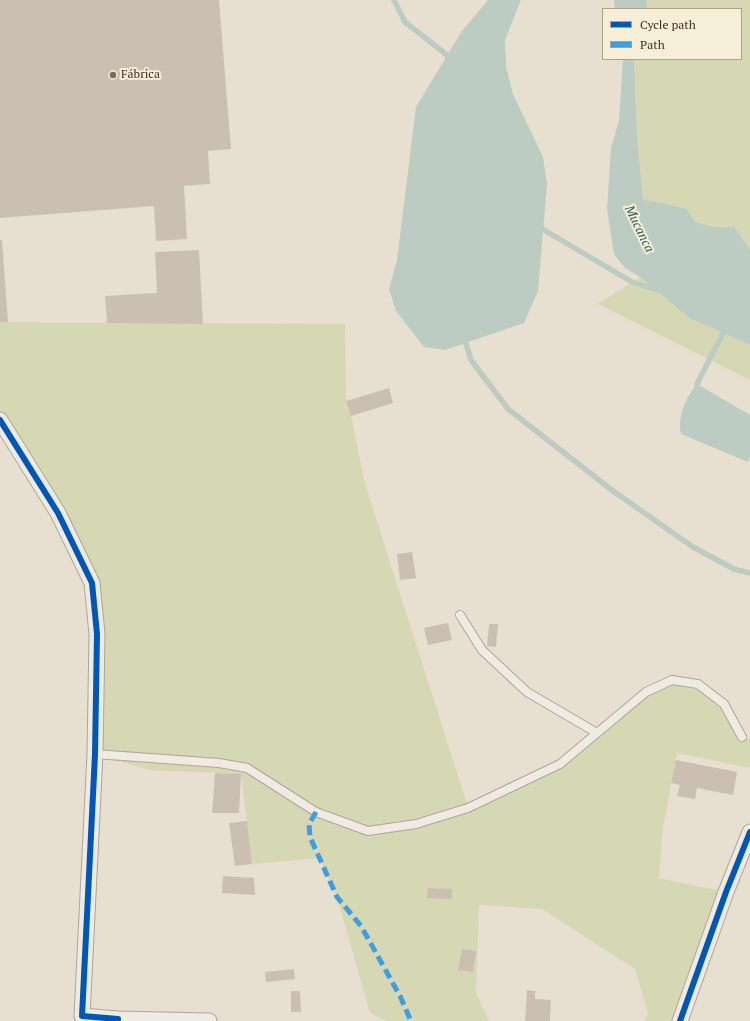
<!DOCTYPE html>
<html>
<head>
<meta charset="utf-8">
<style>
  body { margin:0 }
  #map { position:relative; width:750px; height:1021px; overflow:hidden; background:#e7e0d1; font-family:"PT Serif",serif }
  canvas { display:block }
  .legend { position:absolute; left:602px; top:8px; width:140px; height:52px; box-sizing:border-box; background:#f7eed8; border:1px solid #ada18e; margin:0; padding:5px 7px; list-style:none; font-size:12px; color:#3d2e20 }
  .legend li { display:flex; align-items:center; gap:8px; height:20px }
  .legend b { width:20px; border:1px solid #ada18e }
</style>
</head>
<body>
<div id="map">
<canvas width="750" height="1021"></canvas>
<ul class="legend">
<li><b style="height:5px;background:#0057b8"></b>Cycle path</li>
<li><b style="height:5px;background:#3f9de0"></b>Path</li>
</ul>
</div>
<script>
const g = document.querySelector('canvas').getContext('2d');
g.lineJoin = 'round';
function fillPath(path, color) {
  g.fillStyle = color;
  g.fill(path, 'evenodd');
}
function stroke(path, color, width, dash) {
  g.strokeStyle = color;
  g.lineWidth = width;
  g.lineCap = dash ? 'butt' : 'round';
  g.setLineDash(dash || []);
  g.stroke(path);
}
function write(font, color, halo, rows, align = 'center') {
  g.font = font + ' "PT Serif",serif';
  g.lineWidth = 4;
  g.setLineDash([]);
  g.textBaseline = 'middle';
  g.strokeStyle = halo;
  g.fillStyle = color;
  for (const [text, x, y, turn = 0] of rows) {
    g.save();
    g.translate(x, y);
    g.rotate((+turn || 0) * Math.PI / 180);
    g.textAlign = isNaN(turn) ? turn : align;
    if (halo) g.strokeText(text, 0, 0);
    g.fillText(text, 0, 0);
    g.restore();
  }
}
fillPath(new Path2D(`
  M 630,0 L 750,0 L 750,250 L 734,226 C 720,229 709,226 695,222 L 687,209 L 664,203 L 643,200 L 637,136 L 634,59 L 741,59 L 741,9 L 631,9 Z
  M 640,277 L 656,290 L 750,345 L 750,380 L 598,304 Z
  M 0,322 L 345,324 L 346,401 L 351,416 L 365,484 L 468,807 L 560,764 L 646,692 L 672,680 L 698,684 L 724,704 L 742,737 L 750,739 L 750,768 L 677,753 L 663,828 L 659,878 L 726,892 L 680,1021 L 644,1021 L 648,1013 L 635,969 L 542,909 L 479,905 L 476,993 L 489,1021 L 387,1021 L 370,1013 L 337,897 L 319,858 L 252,864 L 241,774 L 149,770 L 95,754 L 92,583 L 0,420 Z`), '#d6d7b3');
fillPath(new Path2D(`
  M 488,0 L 521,0 L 505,40 L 506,67 L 513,94 L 543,157 L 547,184 L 538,291 L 524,323 L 445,350 L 424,347 L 396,311 L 389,289 L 397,260 L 416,107 L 462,31 Z
  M 623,59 L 634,59 L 637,136 L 643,200 L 664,203 L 687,209 L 695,222 C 709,226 720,229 734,226 L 750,250 L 750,345 L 690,318 L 640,277 L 625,268 L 614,254 L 607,209 L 611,148 L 619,120 Z
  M 697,384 L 750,415 L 750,457 L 748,462 L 681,434 C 677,417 686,397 697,384 Z`), '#bcccc2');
stroke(new Path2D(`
  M 394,0 L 405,22 L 447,55 L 449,62
  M 539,227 L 632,282 L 664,292
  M 464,337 L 471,360 L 508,409 L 613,491 L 693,547 L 734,569 L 750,573
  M 698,391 L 697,384 L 726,327`), '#bcccc2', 5.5);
stroke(new Path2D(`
  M 630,0 L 631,9`), '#bcccc2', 32);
fillPath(new Path2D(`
  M 0,0 L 219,0 L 231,149 L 208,151 L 210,184 L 184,186 L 187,239 L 156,241 L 154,206 L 0,218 Z
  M 0,240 L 2,240 L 8,322 L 0,322 Z
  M 199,250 L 203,324 L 107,323 L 105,296 L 157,293 L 155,252 Z
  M 389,388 L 393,403 L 351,416 L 346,401 Z
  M 412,552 L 416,578 L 400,580 L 397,554 Z
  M 448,623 L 452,640 L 428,645 L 424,628 Z
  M 489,624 L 498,624 L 496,647 L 487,646 Z
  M 676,760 L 737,772 L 733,795 L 697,788 L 695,799 L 677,796 L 680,785 L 671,783 Z
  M 215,773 L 241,774 L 239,813 L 212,813 Z
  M 247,821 L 252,864 L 235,866 L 229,823 Z
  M 223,876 L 254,878 L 255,895 L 222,893 Z
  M 428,888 L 452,889 L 452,899 L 427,898 Z
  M 462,949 L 476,951 L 473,972 L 458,970 Z
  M 294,969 L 295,979 L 266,982 L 265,972 Z
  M 527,990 L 535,991 L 535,999 L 551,1000 L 550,1021 L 525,1021 Z
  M 291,991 L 300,991 L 301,1012 L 291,1012 Z`), '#cbbfb2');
const service = new Path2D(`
  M 597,733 L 646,692 L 672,680 L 698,684 L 724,704 L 742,737
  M 95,754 L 219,763 L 247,768 L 316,812 L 368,831 L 416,824 L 468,808 L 560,764 L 597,733 L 527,692 L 482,650 L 460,615`);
const minor = new Path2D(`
  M 0,420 L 58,513 L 92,583 L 97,634 L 95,754 L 82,1016 L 118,1019
  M 117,1021 L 118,1019 L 209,1021
  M 680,1021 L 726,892 L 750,832`);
stroke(service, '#ada599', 10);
stroke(minor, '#ada599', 17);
stroke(service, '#efebe3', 8);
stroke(minor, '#efebe3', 15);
stroke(new Path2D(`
  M 316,812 L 309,824 L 310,837 L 337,897 L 361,926 L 400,996 L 411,1021`), '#3f9de0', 5, [10, 5]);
stroke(new Path2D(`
  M 0,420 L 58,513 L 92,583 L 97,634 L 95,754 L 82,1016 L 118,1019
  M 680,1021 L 726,892 L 750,832`), '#0057b8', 6);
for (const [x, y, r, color] of [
  [113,75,4,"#786c5e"]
]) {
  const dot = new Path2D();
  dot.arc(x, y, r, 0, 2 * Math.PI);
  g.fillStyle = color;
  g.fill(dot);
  stroke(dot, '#f7eed8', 1.5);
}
write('12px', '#3d2e20', '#f7eed8', [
  ["Fábrica",121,75]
], 'left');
write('italic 13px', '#2f5d5a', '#f7eed8', [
  ["Mucanca",639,229,64]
]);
</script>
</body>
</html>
